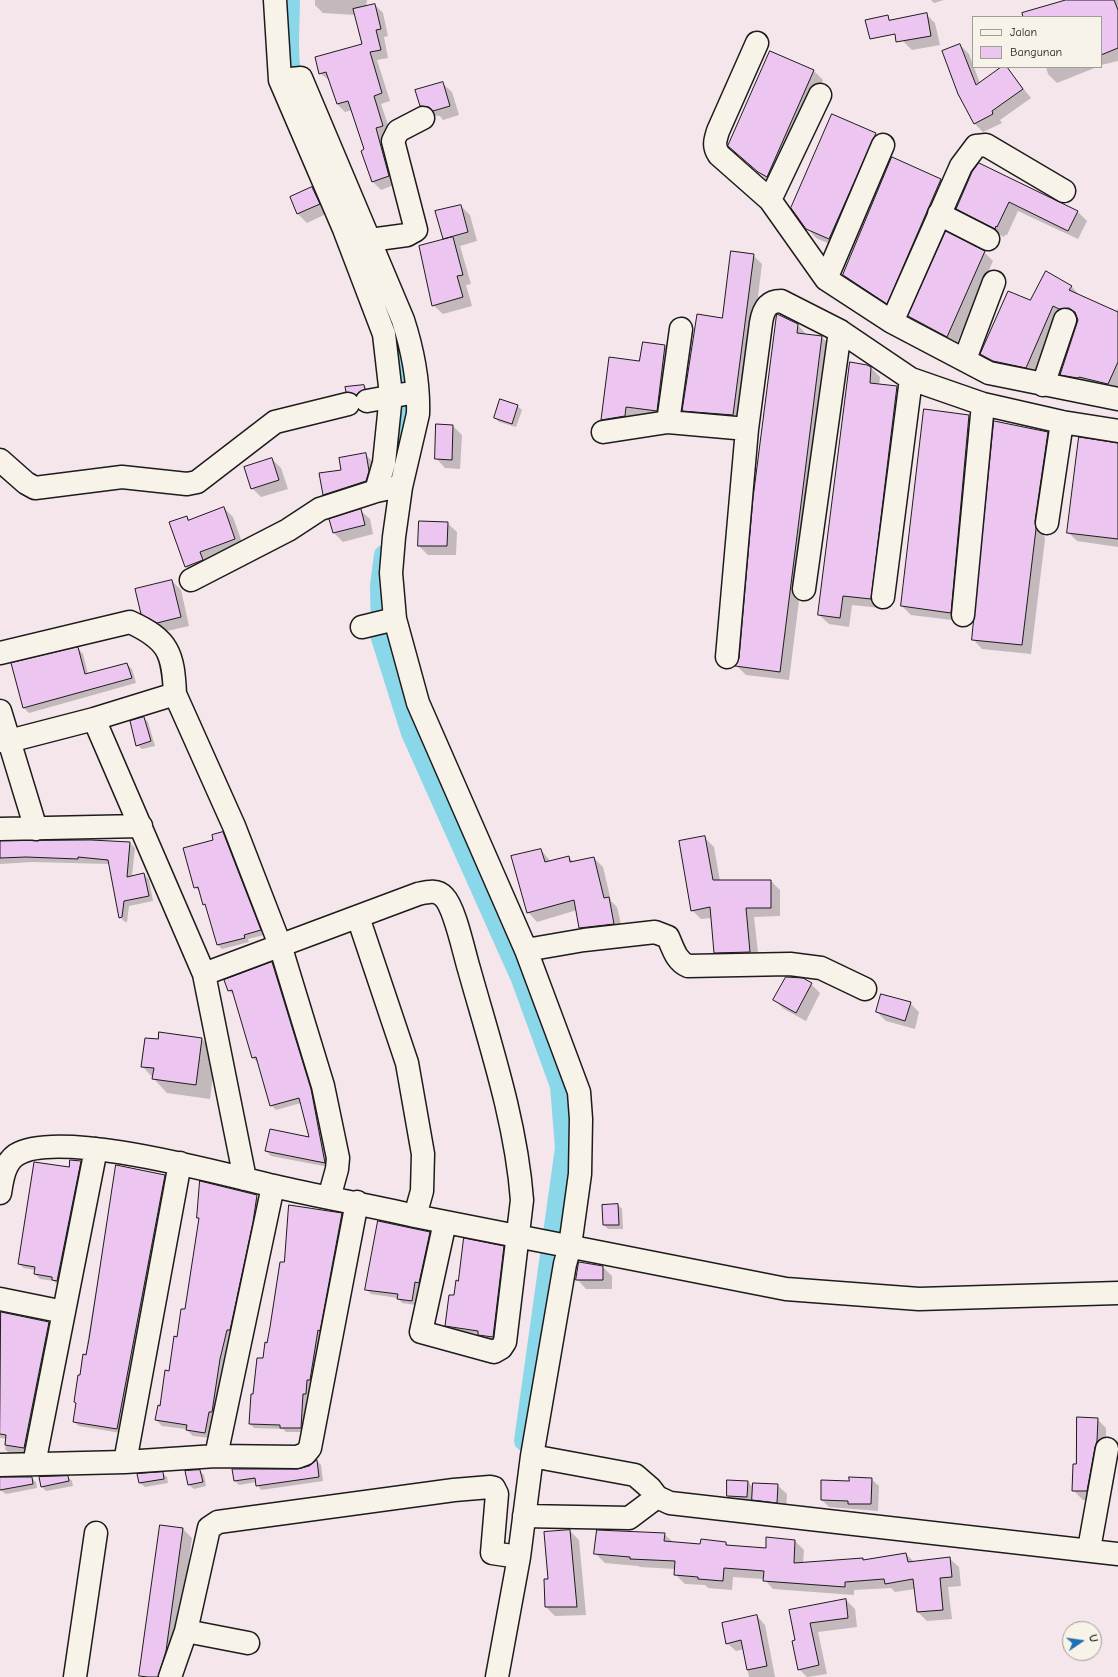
<!DOCTYPE html>
<html>
<head>
<meta charset="utf-8">
<style>
  body { margin:0 }
  #map { position:relative; width:1118px; height:1677px; overflow:hidden; background:#f4e6ea; font-family:"Comic Neue",sans-serif }
  canvas { display:block }
  .legend { position:absolute; left:972px; top:16px; width:130px; height:52px; box-sizing:border-box; background:#f7f3e8; border:1px solid #9f9d96; margin:0; padding:5px 7px; list-style:none; font-size:12px; color:#1c1c1c }
  .legend li { display:flex; align-items:center; gap:8px; height:20px }
  .legend b { width:20px; border:1px solid #9f9d96 }
  .north { position:absolute; left:1062px; top:1621px; width:40px; height:40px; box-sizing:border-box; background:#f7f3e8; border:1px solid #9f9d96; border-radius:50%; rotate:77deg; font-size:11px; font-weight:700; line-height:16px; text-align:center; color:#1c1c1c }
  .north::after { content:''; display:block; margin:auto; width:14px; height:18px; background:#1f6fb2; clip-path:polygon(50% 0,100% 100%,50% 72%,0 100%) }
</style>
</head>
<body>
<div id="map">
<canvas width="1118" height="1677"></canvas>
<ul class="legend">
<li><b style="height:5px;background:#f7f3e8"></b>Jalan</li>
<li><b style="height:11px;background:#ecc6f0"></b>Bangunan</li>
</ul>
<div class="north">U</div>
</div>
<script>
const g = document.querySelector('canvas').getContext('2d');
g.lineJoin = 'round';
function fillPath(path, color) {
  g.fillStyle = color;
  g.fill(path, 'evenodd');
}
function stroke(path, color, width, dash) {
  g.strokeStyle = color;
  g.lineWidth = width;
  g.lineCap = dash ? 'butt' : 'round';
  g.setLineDash(dash || []);
  g.stroke(path);
}
fillPath(new Path2D(`
  M 315,0 L 367,0 L 366,7 L 375,5 L 383,13 L 388,36 L 384,37 L 388,58 L 377,60 L 390,101 L 381,104 L 391,134 L 396,184 L 381,190 L 373,182 L 362,151 L 365,150 L 352,110 L 345,112 L 337,104 L 330,81 L 320,73 L 363,45 L 356,15 L 323,13 L 315,5 Z
  M 931,0 L 944,0 L 934,3 Z
  M 1068,0 L 1118,0 L 1118,61 L 1101,65 L 1101,17 L 1031,17 Z
  M 926,14 L 935,23 L 940,45 L 912,50 L 903,41 Z
  M 960,45 L 969,54 L 980,83 L 1003,67 L 1006,67 L 1031,98 L 1000,120 L 1002,123 L 983,132 L 974,123 Z
  M 771,53 L 814,71 L 823,80 L 776,185 L 768,181 L 730,146 Z
  M 1046,67 L 1097,67 L 1057,83 L 1048,74 Z
  M 442,83 L 452,92 L 459,115 L 443,120 L 440,116 L 431,115 L 421,106 Z
  M 875,133 L 884,143 L 839,248 L 816,238 L 807,228 Z
  M 892,158 L 941,180 L 950,189 L 896,312 L 854,284 L 844,275 Z
  M 973,173 L 1077,211 L 1087,221 L 1078,239 L 1018,211 L 1007,235 L 1005,235 L 1004,237 L 966,218 L 957,208 Z
  M 312,188 L 321,197 L 328,213 L 307,223 L 298,214 L 291,198 Z
  M 461,206 L 470,215 L 477,241 L 460,246 L 471,284 L 466,285 L 472,306 L 443,314 L 433,305 L 445,240 L 443,239 Z
  M 984,252 L 993,261 L 956,345 L 919,325 L 909,316 Z
  M 753,255 L 762,264 L 742,424 L 692,420 L 683,410 Z
  M 1071,286 L 1080,296 L 1116,312 L 1118,308 L 1118,392 L 1070,383 L 1061,374 L 1079,320 L 1078,317 L 1069,318 L 1035,376 L 991,363 L 981,354 L 1030,301 Z
  M 798,325 L 807,335 L 822,337 L 831,346 L 789,680 L 746,675 L 737,666 L 740,658 Z
  M 664,346 L 674,355 L 666,419 L 635,416 L 633,425 L 611,428 L 602,419 Z
  M 871,368 L 880,377 L 879,385 L 897,387 L 906,396 L 880,608 L 852,605 L 849,627 L 829,624 L 819,615 Z
  M 364,386 L 373,395 L 356,401 L 347,391 Z
  M 517,406 L 522,410 L 516,427 L 499,422 L 495,418 Z
  M 925,410 L 969,416 L 978,425 L 960,621 L 911,615 L 902,606 Z
  M 453,426 L 462,435 L 460,469 L 445,468 L 436,458 Z
  M 1047,433 L 1057,442 L 1043,531 L 1045,539 L 1031,654 L 982,649 L 973,639 Z
  M 1118,444 L 1118,547 L 1077,541 L 1068,532 Z
  M 365,454 L 373,462 L 376,479 L 331,502 L 324,494 L 342,471 Z
  M 272,459 L 281,468 L 288,489 L 261,497 L 252,488 Z
  M 224,508 L 233,517 L 244,548 L 195,576 L 186,567 L 187,517 L 190,520 Z
  M 360,510 L 370,519 L 373,534 L 343,542 L 334,533 Z
  M 447,523 L 457,532 L 456,555 L 428,555 L 419,546 Z
  M 172,581 L 181,590 L 189,626 L 167,631 L 152,623 L 142,613 Z
  M 78,648 L 83,654 L 88,674 L 127,664 L 132,669 L 136,683 L 29,713 L 24,708 Z
  M 144,718 L 148,722 L 155,746 L 142,749 L 137,745 Z
  M 223,833 L 227,838 L 264,935 L 248,939 L 249,942 L 222,949 L 218,945 L 207,907 L 199,891 L 195,887 L 214,841 Z
  M 704,837 L 714,847 L 720,881 L 771,881 L 780,890 L 780,916 L 754,917 L 759,961 L 724,962 L 715,953 L 712,918 L 701,919 L 692,910 Z
  M 91,841 L 130,843 L 135,848 L 132,876 L 144,874 L 149,880 L 153,901 L 129,906 L 127,922 L 125,922 L 120,917 L 110,864 L 32,862 L 0,864 L 0,842 Z
  M 541,850 L 551,862 L 569,857 L 574,863 L 594,858 L 603,867 L 611,901 L 617,907 L 623,933 L 589,937 L 580,928 L 577,910 L 537,922 L 528,912 Z
  M 272,963 L 277,968 L 315,1095 L 329,1167 L 271,1156 L 266,1151 L 311,1139 L 301,1103 L 276,1110 L 271,1105 L 258,1063 L 253,1058 L 235,995 L 229,991 Z
  M 811,984 L 820,993 L 806,1021 L 784,1009 L 774,1000 Z
  M 910,1003 L 919,1012 L 915,1029 L 886,1021 L 877,1012 Z
  M 160,1034 L 202,1039 L 216,1053 L 210,1099 L 167,1093 L 142,1066 L 159,1040 Z
  M 80,1162 L 85,1167 L 62,1285 L 58,1285 L 54,1281 L 40,1279 L 35,1274 L 35,1270 L 24,1268 L 19,1264 L 70,1168 Z
  M 117,1166 L 152,1172 L 154,1174 L 165,1176 L 169,1180 L 121,1433 L 79,1426 L 74,1422 Z
  M 256,1196 L 262,1201 L 211,1438 L 193,1436 L 186,1429 L 162,1426 L 156,1420 L 186,1311 L 200,1219 L 198,1217 Z
  M 618,1205 L 622,1209 L 623,1229 L 608,1229 L 604,1225 L 603,1206 Z
  M 342,1214 L 346,1219 L 314,1384 L 311,1383 L 310,1398 L 307,1398 L 305,1432 L 286,1432 L 283,1429 L 254,1428 L 250,1424 L 253,1395 L 268,1344 L 285,1263 Z
  M 430,1233 L 434,1237 L 423,1286 L 419,1286 L 416,1305 L 402,1303 L 398,1298 L 371,1294 L 366,1289 Z
  M 503,1247 L 508,1252 L 497,1341 L 483,1339 L 479,1334 L 451,1330 L 446,1325 L 459,1282 Z
  M 603,1267 L 612,1276 L 612,1289 L 586,1289 L 577,1279 Z
  M 0,1313 L 49,1323 L 54,1328 L 28,1456 L 10,1454 L 5,1449 L 7,1439 L 0,1438 Z
  M 1097,1419 L 1106,1428 L 1106,1451 L 1096,1500 L 1083,1500 L 1073,1490 L 1077,1465 Z
  M 317,1461 L 321,1465 L 323,1481 L 261,1490 L 256,1482 L 239,1485 L 235,1481 L 297,1470 L 310,1467 Z
  M 200,1471 L 204,1475 L 206,1486 L 194,1489 L 189,1485 Z
  M 162,1473 L 167,1477 L 168,1483 L 145,1487 L 140,1483 L 139,1475 Z
  M 68,1477 L 72,1481 L 73,1486 L 46,1491 L 42,1487 Z
  M 0,1478 L 31,1478 L 36,1482 L 37,1488 L 6,1494 L 0,1490 Z
  M 871,1479 L 879,1486 L 878,1511 L 829,1507 L 822,1500 L 850,1482 Z
  M 748,1482 L 754,1488 L 777,1485 L 787,1494 L 786,1511 L 762,1509 L 751,1498 L 751,1500 L 732,1500 L 728,1496 Z
  M 183,1529 L 192,1538 L 175,1660 L 170,1677 L 141,1677 L 140,1675 Z
  M 570,1531 L 579,1540 L 586,1615 L 555,1616 L 546,1607 L 550,1580 Z
  M 664,1534 L 673,1542 L 701,1545 L 726,1543 L 729,1546 L 766,1549 L 767,1538 L 795,1541 L 804,1550 L 803,1563 L 862,1559 L 865,1561 L 906,1554 L 914,1562 L 949,1558 L 959,1567 L 961,1586 L 948,1587 L 952,1619 L 927,1621 L 918,1612 L 915,1589 L 895,1592 L 891,1588 L 854,1590 L 854,1595 L 773,1589 L 764,1579 L 733,1577 L 732,1590 L 708,1588 L 705,1585 L 685,1584 L 675,1574 L 676,1569 L 640,1567 L 638,1566 L 605,1563 L 595,1553 Z
  M 846,1600 L 855,1609 L 857,1627 L 818,1632 L 827,1674 L 807,1677 L 799,1669 L 790,1611 Z
  M 757,1616 L 765,1625 L 775,1677 L 748,1677 L 749,1677 L 744,1649 L 736,1651 L 727,1643 Z`), '#0003');
stroke(new Path2D(`
  M 290,0 C 290,30 285,66 297,94
  M 380,289 L 405,358 L 406,415 L 399,455
  M 384,555 L 380,585 L 381,638 L 411,733 L 521,979 L 560,1086 L 565,1148 L 524,1441`), '#8bd7ea', 20);
const building = new Path2D(`
  M 1066,0 L 1114,0 L 1118,10 L 1118,48 L 1101,55 L 1101,17 L 1023,17 L 1022,13 Z
  M 375,4 L 381,29 L 376,30 L 381,50 L 370,52 L 382,93 L 374,96 L 383,126 L 376,128 L 389,176 L 372,182 L 361,151 L 364,149 L 348,101 L 337,104 L 326,72 L 319,74 L 315,57 L 362,44 L 353,9 Z
  M 927,13 L 931,36 L 896,42 L 895,34 L 870,39 L 865,20 L 888,15 L 889,20 Z
  M 960,44 L 976,85 L 1001,67 L 1007,67 L 1023,89 L 992,111 L 993,114 L 974,124 L 958,94 L 942,51 Z
  M 770,51 L 814,70 L 767,177 L 758,172 L 728,146 Z
  M 443,82 L 450,106 L 433,111 L 429,107 L 420,106 L 415,90 Z
  M 832,114 L 876,133 L 829,239 L 806,229 L 791,208 Z
  M 892,157 L 941,179 L 887,304 L 843,275 Z
  M 979,163 L 1078,211 L 1068,231 L 1009,202 L 997,227 L 996,226 L 995,229 L 956,209 L 972,172 Z
  M 312,187 L 320,204 L 297,214 L 290,197 Z
  M 461,205 L 468,232 L 443,239 L 435,211 Z
  M 946,231 L 985,251 L 947,337 L 908,316 Z
  M 453,237 L 463,275 L 457,276 L 463,297 L 432,306 L 419,246 Z
  M 731,251 L 754,254 L 733,415 L 682,411 L 697,314 L 722,318 Z
  M 1046,271 L 1072,286 L 1069,290 L 1118,312 L 1118,362 L 1108,384 L 1079,377 L 1078,378 L 1060,375 L 1078,320 L 1075,312 L 1069,308 L 1059,309 L 1053,306 L 1026,368 L 993,361 L 980,354 L 1008,291 L 1030,300 Z
  M 777,314 L 798,324 L 797,333 L 822,336 L 780,672 L 735,666 L 739,658 L 753,498 Z
  M 643,342 L 665,345 L 657,411 L 626,407 L 625,416 L 601,420 L 609,357 L 639,361 Z
  M 850,362 L 867,365 L 871,367 L 870,383 L 897,386 L 871,599 L 843,596 L 840,618 L 818,615 Z
  M 364,385 L 365,389 L 356,395 L 346,392 L 345,387 Z
  M 500,399 L 518,405 L 512,424 L 494,418 Z
  M 924,409 L 969,415 L 951,613 L 901,606 Z
  M 994,421 L 1048,432 L 1035,521 L 1036,529 L 1022,645 L 972,640 Z
  M 436,424 L 453,425 L 452,460 L 435,459 Z
  M 1079,437 L 1118,443 L 1118,539 L 1067,533 Z
  M 366,453 L 369,471 L 366,481 L 323,495 L 319,473 L 341,470 L 339,458 Z
  M 272,458 L 279,480 L 251,489 L 244,467 Z
  M 224,507 L 235,539 L 200,552 L 203,560 L 185,567 L 169,522 L 187,516 L 188,520 Z
  M 361,509 L 365,525 L 333,533 L 329,519 Z
  M 419,521 L 448,522 L 447,546 L 418,546 Z
  M 172,580 L 181,617 L 157,623 L 141,614 L 135,589 Z
  M 78,647 L 85,674 L 127,663 L 132,678 L 23,708 L 11,663 Z
  M 144,717 L 151,741 L 136,746 L 130,721 Z
  M 223,832 L 261,930 L 244,935 L 245,938 L 217,945 L 205,904 L 203,905 L 198,887 L 194,888 L 183,848 L 213,840 L 212,835 Z
  M 705,836 L 713,880 L 771,880 L 771,908 L 746,908 L 750,952 L 714,953 L 710,907 L 691,911 L 679,841 Z
  M 91,840 L 130,842 L 127,877 L 144,873 L 149,896 L 124,901 L 122,917 L 119,918 L 108,860 L 78,857 L 78,859 L 26,857 L 0,858 L 0,841 Z
  M 541,849 L 545,862 L 569,856 L 570,862 L 594,857 L 604,898 L 609,897 L 614,924 L 579,928 L 574,900 L 527,913 L 511,856 Z
  M 272,962 L 311,1089 L 325,1163 L 265,1151 L 270,1129 L 309,1137 L 299,1098 L 270,1106 L 256,1057 L 252,1058 L 232,990 L 228,991 L 224,980 Z
  M 786,977 L 803,978 L 812,983 L 796,1013 L 773,1000 Z
  M 881,994 L 911,1002 L 905,1021 L 876,1012 Z
  M 159,1032 L 202,1038 L 196,1085 L 152,1079 L 154,1068 L 141,1067 L 145,1038 L 158,1039 Z
  M 70,1160 L 81,1161 L 57,1281 L 52,1280 L 52,1277 L 34,1274 L 35,1267 L 18,1264 L 34,1162 L 69,1167 Z
  M 116,1165 L 165,1175 L 117,1429 L 73,1422 L 76,1403 L 74,1402 L 78,1375 L 80,1375 L 83,1354 L 86,1355 L 89,1339 Z
  M 200,1181 L 257,1195 L 253,1222 L 230,1330 L 227,1330 L 220,1359 L 212,1412 L 209,1412 L 205,1433 L 186,1430 L 187,1425 L 155,1420 L 158,1405 L 160,1406 L 165,1370 L 169,1371 L 174,1336 L 177,1337 L 181,1309 L 185,1309 L 199,1218 L 197,1218 Z
  M 618,1204 L 619,1225 L 603,1225 L 602,1205 Z
  M 289,1205 L 342,1213 L 320,1331 L 318,1330 L 310,1380 L 307,1380 L 306,1394 L 303,1394 L 301,1428 L 280,1428 L 280,1425 L 249,1424 L 251,1394 L 253,1394 L 257,1358 L 263,1358 L 265,1342 L 267,1343 L 270,1327 L 280,1262 L 284,1262 Z
  M 378,1221 L 430,1232 L 419,1283 L 415,1282 L 412,1301 L 397,1299 L 398,1294 L 365,1290 Z
  M 464,1238 L 504,1246 L 493,1337 L 478,1335 L 478,1331 L 445,1326 L 449,1295 L 454,1295 L 456,1280 L 458,1281 Z
  M 579,1262 L 603,1266 L 603,1280 L 576,1280 Z
  M 1,1312 L 49,1322 L 24,1448 L 5,1445 L 6,1435 L 0,1434 Z
  M 1077,1417 L 1098,1418 L 1097,1441 L 1095,1447 L 1087,1491 L 1072,1491 L 1073,1464 L 1076,1464 Z
  M 317,1460 L 319,1477 L 256,1486 L 255,1478 L 234,1481 L 232,1469 L 297,1469 L 309,1466 Z
  M 200,1470 L 203,1482 L 188,1485 L 185,1471 Z
  M 163,1472 L 164,1479 L 139,1483 L 137,1474 Z
  M 68,1476 L 69,1481 L 41,1487 L 39,1477 Z
  M 0,1477 L 32,1477 L 33,1484 L 0,1490 Z
  M 849,1477 L 872,1478 L 871,1504 L 848,1504 L 848,1501 L 821,1500 L 821,1480 L 849,1481 Z
  M 727,1480 L 748,1481 L 747,1497 L 727,1496 Z
  M 753,1483 L 778,1484 L 777,1503 L 752,1500 Z
  M 160,1525 L 183,1528 L 166,1651 L 158,1677 L 148,1677 L 139,1676 Z
  M 570,1530 L 577,1607 L 545,1607 L 544,1579 L 548,1579 L 544,1532 Z
  M 597,1530 L 665,1533 L 664,1541 L 700,1544 L 701,1539 L 726,1542 L 726,1545 L 766,1548 L 766,1537 L 795,1540 L 794,1563 L 863,1558 L 863,1560 L 906,1553 L 908,1562 L 950,1557 L 952,1577 L 940,1578 L 943,1610 L 917,1612 L 913,1579 L 885,1584 L 884,1579 L 845,1582 L 845,1587 L 763,1581 L 764,1571 L 724,1568 L 723,1581 L 698,1579 L 698,1577 L 674,1575 L 675,1561 L 630,1559 L 630,1557 L 594,1554 Z
  M 846,1599 L 848,1618 L 810,1623 L 819,1665 L 798,1670 L 792,1641 L 795,1640 L 789,1610 Z
  M 757,1615 L 767,1666 L 747,1670 L 741,1640 L 726,1644 L 722,1623 Z`);
fillPath(building, '#ecc6f0');
stroke(building, '#1c1c1c', 1);
const minor = new Path2D(`
  M 275,0 L 280,80 L 344,229 L 384,334 L 391,395 L 384,463 L 376,491
  M 757,43 L 718,131 C 715,141 713,146 719,155 L 770,200 L 826,279 L 892,322 L 989,373 L 1118,399
  M 280,80 L 301,78 L 403,320 C 413,351 419,382 418,414 L 401,487 L 394,537 L 391,573 L 395,619 L 418,703 L 526,950 L 579,1092 L 581,1119 L 580,1174 L 570,1246 L 565,1264 L 532,1456 L 519,1557 L 497,1677
  M 770,200 L 820,95
  M 939,214 L 988,239
  M 370,240 L 407,235 L 416,230 L 393,141 L 398,131 L 423,118
  M 826,279 L 883,145
  M 892,322 L 961,166 L 976,146 L 986,145 L 1064,191
  M 965,359 L 994,282
  M 1043,385 L 1065,320
  M 367,401 L 405,394
  M 668,422 L 681,329
  M 603,432 L 668,422 L 747,429
  M 0,460 L 26,483 L 35,488 L 122,477 L 187,484 L 197,482 L 275,422 L 348,404
  M 1047,523 L 1062,422
  M 191,580 L 288,530 L 320,509 L 376,491 L 390,488
  M 804,589 L 840,331
  M 883,597 L 911,379
  M 963,615 L 983,404
  M 362,627 L 395,619
  M 0,653 L 130,622 C 169,640 173,653 175,694
  M 727,657 L 747,429 L 761,323 C 763,310 767,301 781,301 L 840,331 L 911,379 L 983,404 L 1062,422 L 1118,431
  M 0,711 L 36,829
  M 94,719 L 204,974 L 245,1179
  M 0,741 L 9,741 L 94,719 L 175,694 L 234,826 L 280,945 L 323,1086 L 338,1158 L 337,1169 L 329,1198
  M 0,829 L 141,826
  M 358,917 L 407,1063 L 423,1154 L 422,1191 L 415,1216
  M 526,950 L 584,940 L 655,932 L 668,937 C 673,948 676,961 688,966 L 790,964 L 821,968 L 865,989
  M 204,974 L 418,894 C 427,892 437,889 444,897 C 455,908 464,953 469,969 C 490,1044 516,1121 522,1200 L 505,1342 L 501,1348 L 494,1352 L 421,1332 L 445,1222
  M 0,1193 C 2,1181 4,1163 16,1155 C 58,1128 222,1174 274,1186 C 321,1197 368,1205 415,1216 L 786,1289 L 919,1299 L 1118,1293
  M 0,1299 L 64,1312
  M 216,1456 L 273,1186
  M 532,1456 L 635,1475 L 650,1488 L 657,1497 L 670,1503 L 1118,1554
  M 125,1462 L 180,1163
  M 34,1464 L 96,1149
  M 0,1465 L 125,1462 L 216,1456 L 297,1457 L 305,1454 L 310,1448 L 357,1202
  M 524,1516 L 629,1518 L 657,1497
  M 1089,1549 L 1107,1449
  M 186,1631 L 248,1643
  M 75,1677 L 96,1533
  M 170,1677 L 186,1631 L 209,1528 L 218,1522 L 454,1490 L 490,1487 L 494,1488 L 497,1494 L 492,1553 L 519,1557`);
stroke(minor, '#1c1c1c', 25);
stroke(minor, '#f7f3e8', 22);
</script>
</body>
</html>
